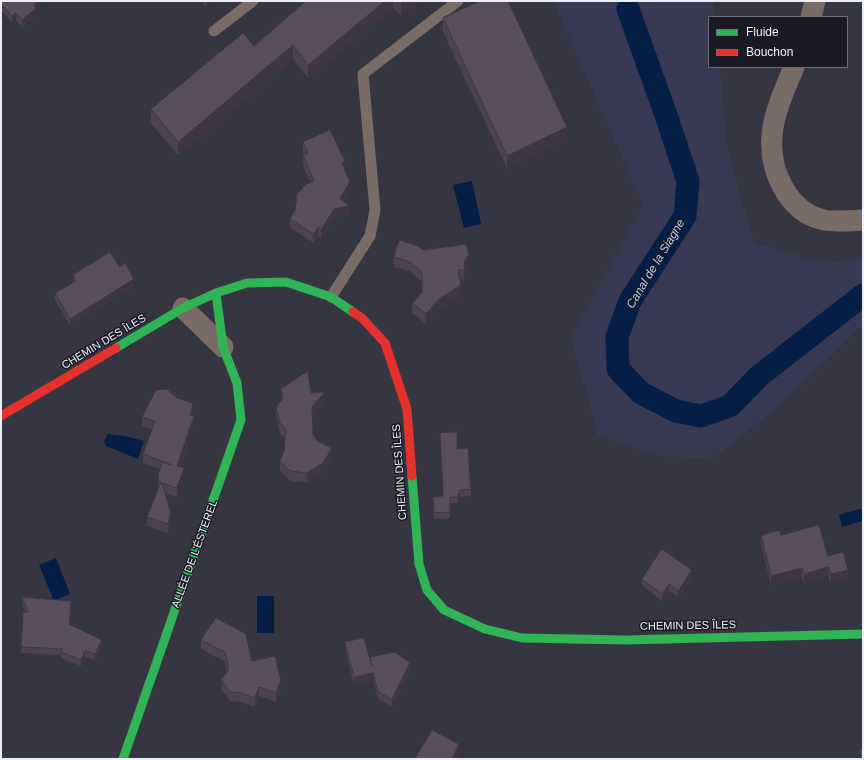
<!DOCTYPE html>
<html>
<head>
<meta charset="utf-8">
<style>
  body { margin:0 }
  #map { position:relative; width:864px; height:760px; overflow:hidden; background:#353641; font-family:Arial,sans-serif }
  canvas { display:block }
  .frame { position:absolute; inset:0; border:2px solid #eeeffd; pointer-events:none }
  .legend { position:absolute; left:708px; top:16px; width:140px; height:52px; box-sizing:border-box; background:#191a24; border:1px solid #6e6f7b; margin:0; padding:5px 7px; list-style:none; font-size:12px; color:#eeeffd }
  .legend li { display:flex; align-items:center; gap:8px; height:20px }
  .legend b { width:20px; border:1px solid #6e6f7b }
</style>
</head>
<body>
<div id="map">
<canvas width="864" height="760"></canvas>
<div class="frame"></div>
<ul class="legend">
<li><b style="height:5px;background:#30b455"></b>Fluide</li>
<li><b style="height:5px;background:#e5322d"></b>Bouchon</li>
</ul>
</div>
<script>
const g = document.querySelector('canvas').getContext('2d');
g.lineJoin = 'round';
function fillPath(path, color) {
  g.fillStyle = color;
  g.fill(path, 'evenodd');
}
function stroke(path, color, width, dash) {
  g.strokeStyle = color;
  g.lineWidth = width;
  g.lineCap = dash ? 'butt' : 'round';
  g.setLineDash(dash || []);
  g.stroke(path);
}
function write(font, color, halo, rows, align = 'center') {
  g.font = font + ' Arial,sans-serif';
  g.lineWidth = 3;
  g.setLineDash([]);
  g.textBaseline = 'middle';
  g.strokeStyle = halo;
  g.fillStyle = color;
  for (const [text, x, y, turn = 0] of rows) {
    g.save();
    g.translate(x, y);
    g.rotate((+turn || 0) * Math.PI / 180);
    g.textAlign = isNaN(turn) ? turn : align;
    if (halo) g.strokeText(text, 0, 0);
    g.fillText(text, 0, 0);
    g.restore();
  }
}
fillPath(new Path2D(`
  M 553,1 L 713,1 L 715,17 L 709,17 L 709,67 L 720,67 L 728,151 L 754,243 L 826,263 L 863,258 L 863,325 L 775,409 L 712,459 L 656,456 L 598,436 L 571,337 L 643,205 Z`), '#383952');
fillPath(new Path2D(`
  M 472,181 L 481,224 L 464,228 L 453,185 Z
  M 108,434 L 125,436 L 144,441 L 138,459 L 106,446 L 104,441 Z
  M 863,508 L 863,521 L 842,527 L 839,515 Z
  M 56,558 L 70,594 L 54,601 L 39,565 Z
  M 257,596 L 274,596 L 274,633 L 257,633 Z`), '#051e45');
stroke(new Path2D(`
  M 628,9 L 667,118 L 688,181 L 685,216 L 630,301 L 617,337 L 618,369 L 641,393 L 676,411 L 701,416 L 730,406 L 759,376 L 863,295`), '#051e45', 23);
stroke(new Path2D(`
  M 214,31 L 253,1
  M 331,297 L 370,236 L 375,210 L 363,74 L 458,1`), '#7b6b67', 11);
stroke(new Path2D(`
  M 811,17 L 815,1
  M 794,67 C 785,89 774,111 772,136 C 769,169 787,212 824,220 C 836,222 850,221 863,220
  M 183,308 L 223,347`), '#7b6b67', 21);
stroke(new Path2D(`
  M 116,348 L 183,308 L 216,293 L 247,283 L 286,282 L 331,297 L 353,312
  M 412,476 L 419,564 L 427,590 L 444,610 L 485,629 L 522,638 L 626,640 L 863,634
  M 123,759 L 241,420 L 237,383 L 223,347 L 216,293`), '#30b455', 9);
stroke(new Path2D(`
  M 353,312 L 362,318 L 385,343 L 407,409 L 412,476
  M 1,416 L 116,348`), '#e5322d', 9);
fillPath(new Path2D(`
  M 1,1 L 36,10 L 36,14 L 22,27 L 16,20 L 12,23 L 1,10 Z
  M 201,1 L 213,1 L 206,7 Z
  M 306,1 L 417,1 L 417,2 L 401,16 L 393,8 L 308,78 L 293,59 L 178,155 L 151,123 L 151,109 L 254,46 Z
  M 443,18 L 567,140 L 507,169 L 443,32 Z
  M 303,142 L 345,170 L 350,191 L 344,201 L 350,215 L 334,218 L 321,239 L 318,237 L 314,243 L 290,228 L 290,219 L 295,210 L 310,182 L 303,165 L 303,155 L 304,155 L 303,152 Z
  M 424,250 L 469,264 L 465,270 L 464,279 L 460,280 L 461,295 L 439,309 L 426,324 L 412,313 L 412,303 L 422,293 L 422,282 L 410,271 L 394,267 L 394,257 Z
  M 120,267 L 134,286 L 70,325 L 55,300 L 55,293 L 73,283 L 73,275 Z
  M 281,389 L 311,393 L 325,402 L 312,416 L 313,434 L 317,441 L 332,458 L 323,473 L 307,483 L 290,481 L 280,471 L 280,461 L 284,451 L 285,438 L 280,433 L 276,416 L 276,406 L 281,401 Z
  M 193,412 L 192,415 L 194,425 L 180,467 L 184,477 L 177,497 L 165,493 L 171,523 L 168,533 L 147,526 L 147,517 L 158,489 L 158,474 L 160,469 L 143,463 L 143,454 L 152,429 L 142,426 L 142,417 Z
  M 440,433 L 457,449 L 471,489 L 471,496 L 460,497 L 458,503 L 450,503 L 450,518 L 434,519 L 433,497 L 443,496 Z
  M 761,535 L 781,535 L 828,556 L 848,579 L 831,583 L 828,576 L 804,583 L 802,578 L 771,585 L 761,544 Z
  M 692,576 L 678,597 L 669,591 L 662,601 L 642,585 L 642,579 Z
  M 22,597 L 71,607 L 70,625 L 102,646 L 95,660 L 85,657 L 81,666 L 61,658 L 61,655 L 21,653 L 21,647 L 25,612 L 22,603 Z
  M 201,640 L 252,661 L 281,689 L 276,702 L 259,696 L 255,707 L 241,702 L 230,701 L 221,689 L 221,680 L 227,672 L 225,662 L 201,649 Z
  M 345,642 L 370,659 L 410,670 L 392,706 L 378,699 L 373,680 L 354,684 L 345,649 Z`), '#4d434f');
fillPath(new Path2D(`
  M 39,1 L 47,1 L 36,10 L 36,14 L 22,27 L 22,20 L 34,5 Z
  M 206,1 L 213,1 L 206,7 Z
  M 385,1 L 393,1 L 393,8 L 308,78 L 308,65 Z
  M 403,1 L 417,1 L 417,2 L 401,16 L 401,3 Z
  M 16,13 L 16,20 L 12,23 L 12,16 Z
  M 293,45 L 293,59 L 178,155 L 178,142 Z
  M 567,127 L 567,140 L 507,169 L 507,156 Z
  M 345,161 L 345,171 L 342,163 Z
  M 350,182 L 350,191 L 340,207 L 340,198 Z
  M 350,206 L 350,215 L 334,218 L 321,239 L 321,230 L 334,209 Z
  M 318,227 L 318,237 L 314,243 L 314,234 Z
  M 469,255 L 469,264 L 465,270 L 464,279 L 464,270 L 465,261 Z
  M 134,279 L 134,286 L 70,325 L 70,319 Z
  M 461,285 L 461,295 L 439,309 L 426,324 L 426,314 L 439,299 Z
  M 325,392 L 325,402 L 312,417 L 312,407 Z
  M 193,403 L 193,412 L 190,424 L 190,415 Z
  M 194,416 L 194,425 L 177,475 L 177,466 Z
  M 332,448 L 332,458 L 323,473 L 307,483 L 307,473 Z
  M 184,468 L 184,477 L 177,497 L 177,488 Z
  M 460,490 L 460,497 L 458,503 L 458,497 Z
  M 171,514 L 171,523 L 168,533 L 168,524 Z
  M 828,567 L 828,576 L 804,583 L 804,574 Z
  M 802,568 L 802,578 L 771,585 L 771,576 Z
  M 692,570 L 692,576 L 678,597 L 678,591 Z
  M 848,570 L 848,579 L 831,583 L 831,574 Z
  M 669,584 L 669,591 L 662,601 L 662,594 Z
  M 102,640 L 102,646 L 95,660 L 95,654 Z
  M 85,651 L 85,657 L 81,666 L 81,660 Z
  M 410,663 L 410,670 L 392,706 L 392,699 Z
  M 373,673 L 373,680 L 354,684 L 354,677 Z
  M 281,680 L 281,689 L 276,702 L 276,693 Z
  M 259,687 L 259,696 L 255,707 L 255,698 Z
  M 459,744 L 459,755 L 457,759 L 452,759 Z`), '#3e3740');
const building = new Path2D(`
  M 1,1 L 39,1 L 34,5 L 36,8 L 22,20 L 16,13 L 12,16 L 1,4 Z
  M 306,1 L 385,1 L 308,65 L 293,45 L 178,142 L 151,109 L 243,33 L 254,46 Z
  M 480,1 L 508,1 L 567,127 L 507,156 L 443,18 Z
  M 330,130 L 345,161 L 342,163 L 350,182 L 340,198 L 350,206 L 334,209 L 321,230 L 318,227 L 314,234 L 290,219 L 295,210 L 297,194 L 306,184 L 314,181 L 303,155 L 308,153 L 303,142 Z
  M 399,240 L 418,246 L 424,250 L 466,244 L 469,255 L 465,261 L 464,270 L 458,270 L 461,285 L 439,299 L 426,314 L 412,303 L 422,293 L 422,272 L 410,262 L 394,257 Z
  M 110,252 L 120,267 L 125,263 L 134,279 L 70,319 L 55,293 L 76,281 L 73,275 Z
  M 308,371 L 311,393 L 325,392 L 312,407 L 313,434 L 317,441 L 332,448 L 323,463 L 307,473 L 290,471 L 280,461 L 284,451 L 286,429 L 280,423 L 276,406 L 283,399 L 281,389 Z
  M 167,389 L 177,398 L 193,403 L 190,415 L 194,416 L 177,466 L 184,468 L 177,488 L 162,483 L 171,514 L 168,524 L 147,517 L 161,482 L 158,481 L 158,474 L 163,462 L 172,465 L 143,454 L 155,421 L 142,417 L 156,390 Z
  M 457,432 L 457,449 L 468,448 L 471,489 L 460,490 L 458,497 L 450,497 L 450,512 L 434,513 L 433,497 L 443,496 L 440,433 Z
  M 819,525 L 828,556 L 843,552 L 848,570 L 831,574 L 828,567 L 804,574 L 802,568 L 771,576 L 761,535 L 780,530 L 781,535 Z
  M 662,549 L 692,570 L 678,591 L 669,584 L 662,594 L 642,579 Z
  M 22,597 L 71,601 L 69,624 L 102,640 L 95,654 L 85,651 L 81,660 L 61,652 L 63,649 L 21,647 L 23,612 L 28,612 Z
  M 216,618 L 246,634 L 252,661 L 275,656 L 281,680 L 276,693 L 259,687 L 255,698 L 241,693 L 230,692 L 221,680 L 229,669 L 225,652 L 201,640 Z
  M 364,638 L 372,666 L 370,657 L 395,652 L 410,663 L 392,699 L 378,692 L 373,673 L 354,677 L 345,642 Z
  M 432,730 L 459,744 L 452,759 L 415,759 Z
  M 863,749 L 863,759 L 861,759 L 860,751 Z`);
fillPath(building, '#594e5c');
stroke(building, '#3e3740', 1);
write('11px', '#eeeffd', '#191a24', [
  ["CHEMIN DES ÎLES",104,342,-31],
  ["CHEMIN DES ÎLES",400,472,-94],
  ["ALLÉE DE L'ÉSTEREL",195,554,-70],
  ["CHEMIN DES ÎLES",688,626,-1]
]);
write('italic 12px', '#b7d0f3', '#191a24', [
  ["Canal de la Siagne",656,264,-59]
]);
</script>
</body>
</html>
